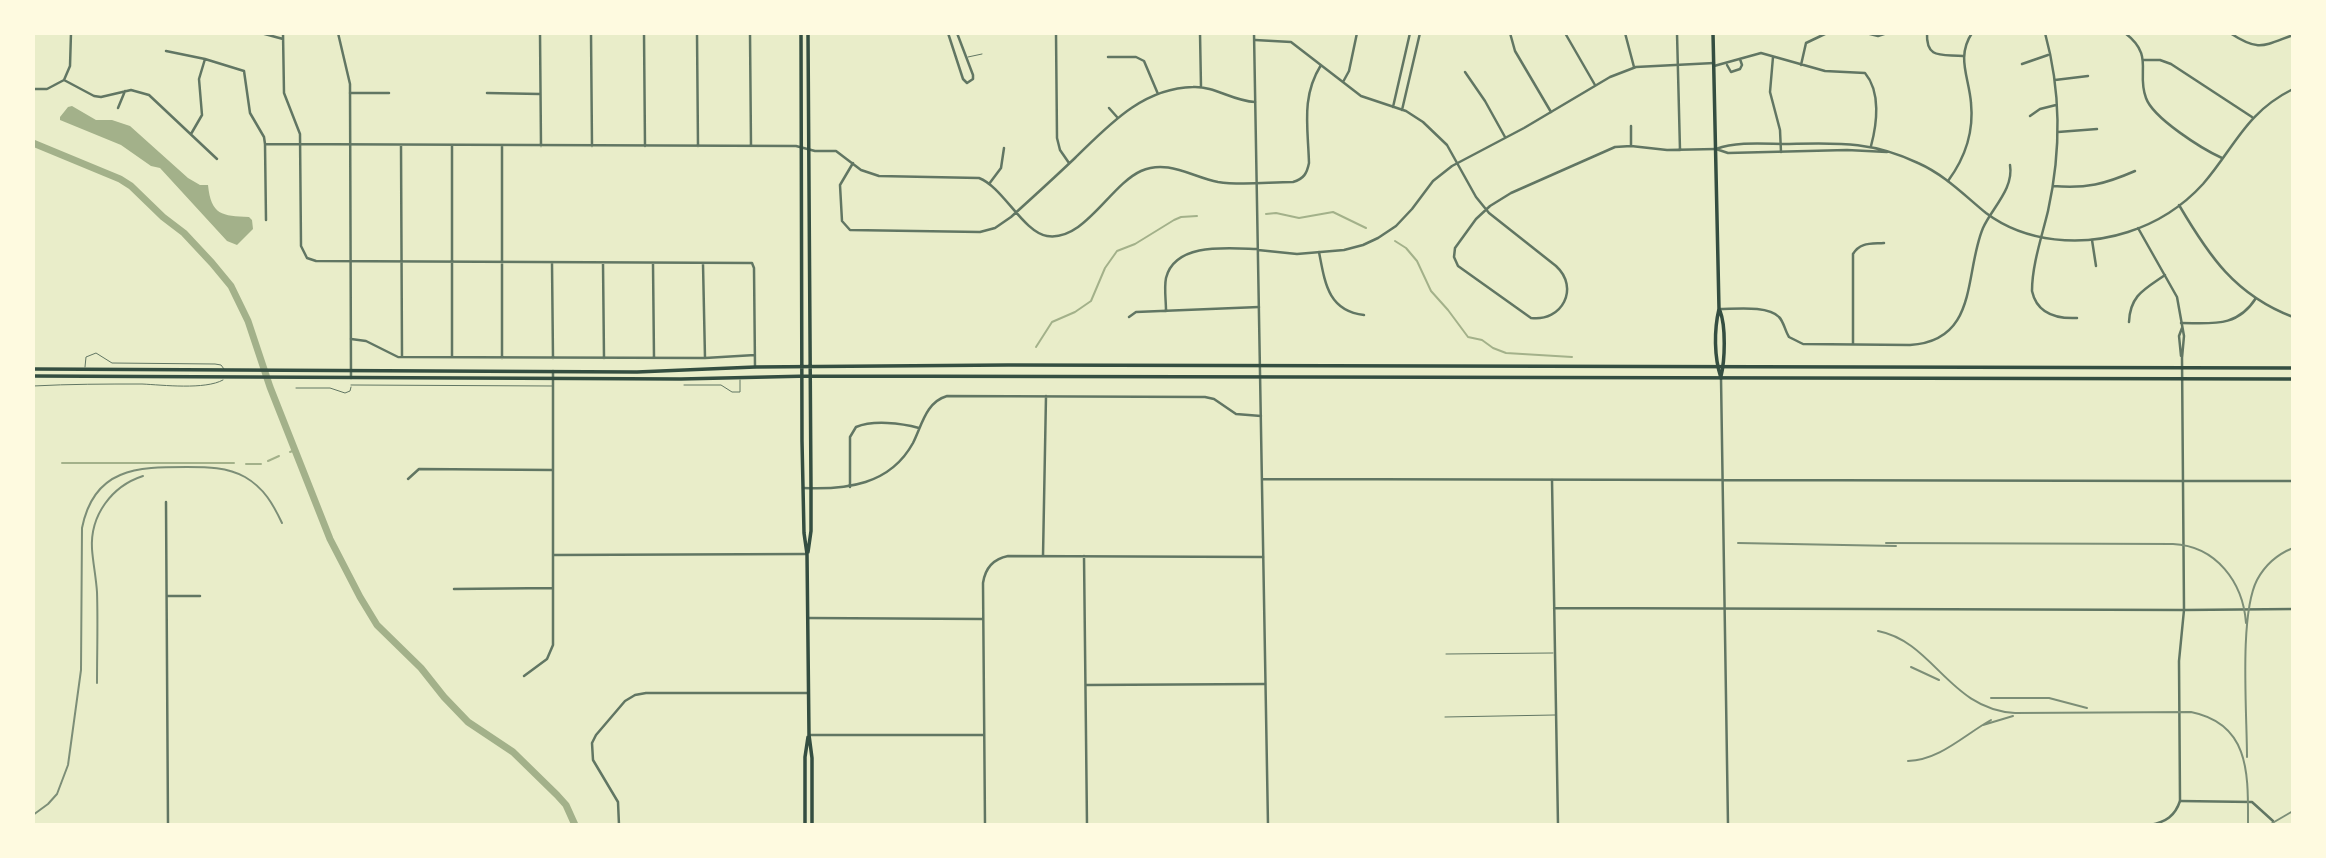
<!DOCTYPE html>
<html>
<head>
<meta charset="utf-8">
<style>
  body { margin:0 }
  #map { position:relative; width:2326px; height:858px; overflow:hidden; background:#e9edc9; font-family:Quicksand,sans-serif }
  canvas { display:block }
  .frame { position:absolute; inset:0; border:35px solid #fefae0; pointer-events:none }
</style>
</head>
<body>
<div id="map">
<canvas width="2326" height="858"></canvas>
<div class="frame"></div>
</div>
<script>
const g = document.querySelector('canvas').getContext('2d');
g.lineJoin = 'round';
function fillPath(path, color) {
  g.fillStyle = color;
  g.fill(path, 'evenodd');
}
function stroke(path, color, width, dash) {
  g.strokeStyle = color;
  g.lineWidth = width;
  g.lineCap = dash ? 'butt' : 'round';
  g.setLineDash(dash || []);
  g.stroke(path);
}
fillPath(new Path2D(`
  M 72,106 L 96,120 L 112,120 L 130,126 L 188,178 L 200,185 L 208,185 C 211,215 222,216 249,217 L 252,220 L 253,229 L 237,245 L 227,241 L 160,168 L 151,166 L 121,145 L 60,120 L 60,117 L 68,107 Z`), '#a3b18a');
stroke(new Path2D(`
  M 1266,214 L 1276,213 L 1299,218 L 1333,212 L 1366,228
  M 1395,241 L 1406,248 L 1417,261 L 1431,291 L 1448,310 L 1468,337 L 1482,340 L 1493,348 L 1506,353 L 1572,357
  M 1036,347 L 1052,322 L 1075,312 L 1091,301 L 1105,268 L 1117,251 L 1135,244 L 1174,220 L 1181,217 L 1197,216
  M 290,452 L 295,450
  M 268,461 L 279,456
  M 62,463 L 234,463
  M 246,464 L 261,464`), '#a3b18a', 2);
stroke(new Path2D(`
  M 33,143 L 120,179 L 131,186 L 163,217 L 184,233 L 212,263 L 231,286 L 248,321 L 270,387 L 330,539 L 360,597 L 377,625 L 421,668 L 444,697 L 468,722 L 513,752 L 557,795 L 566,805 L 575,825`), '#a3b18a', 7);
stroke(new Path2D(`
  M 968,57 L 982,54
  M 85,367 L 86,357 L 96,353 L 112,363 L 215,364 L 221,365 L 224,369
  M 351,385 L 552,386
  M 684,385 L 721,385 L 732,392 L 740,392 L 740,380
  M 33,386 C 70,384 106,384 142,384 C 163,385 205,390 223,380
  M 296,388 L 330,388 L 345,393 L 350,391 L 351,387
  M 1446,654 L 1553,653
  M 1445,717 L 1555,715`), '#617663', 1);
stroke(new Path2D(`
  M 261,33 L 283,39
  M 283,33 L 284,93 L 300,134 L 301,246 L 307,258 L 316,261 L 752,263 L 754,268 L 755,367
  M 540,33 L 541,146
  M 591,33 L 592,146
  M 644,33 L 645,146
  M 697,33 L 698,146
  M 750,33 L 751,146
  M 948,33 L 963,79 L 967,83 L 973,79 L 973,75 L 957,33
  M 1056,33 L 1057,138 L 1060,150 L 1069,163
  M 1200,33 L 1201,87
  M 1510,33 L 1515,51 L 1551,112
  M 1565,33 L 1595,85
  M 1625,33 L 1634,67
  M 1677,33 L 1680,150
  M 1866,33 L 1878,36 L 1887,33
  M 1927,33 C 1926,60 1942,54 1963,56
  M 2045,33 C 2061,91 2061,152 2048,211 C 2042,236 2032,265 2032,291 C 2037,314 2056,319 2077,318
  M 2125,33 C 2155,56 2136,72 2146,98 C 2153,118 2202,149 2222,158
  M 2230,33 C 2259,52 2263,46 2293,35
  M 1255,40 L 1291,42 L 1361,96 L 1406,111 L 1423,122 L 1447,145 L 1476,197 L 1489,213 L 1556,266 C 1580,288 1562,322 1531,318 L 1458,266 L 1454,257 L 1455,248 L 1476,219 L 1490,206 L 1511,193 L 1615,147 L 1631,146 L 1667,150 L 1716,149
  M 166,51 L 205,59 L 244,71 L 250,113 L 264,137 L 265,144 L 266,220
  M 1108,57 L 1136,57 L 1144,61 L 1158,94
  M 1773,57 L 1770,92 L 1780,130 L 1781,152
  M 2143,60 L 2160,60 L 2171,64 L 2252,117
  M 2022,64 L 2048,55
  M 1727,65 L 1731,72 L 1740,69 L 1742,65 L 1740,59
  M 1801,65 L 1806,43 L 1827,33
  M 1714,66 L 1761,53 L 1825,71 L 1865,73 C 1881,92 1877,124 1871,146
  M 1465,72 L 1485,101 L 1505,137
  M 64,80 L 94,96 L 101,97 L 131,90 L 149,95 L 217,159
  M 2055,80 L 2088,76
  M 1343,82 L 1349,71 L 1357,33
  M 33,89 L 47,89 L 64,80 L 70,66 L 71,33
  M 350,93 L 389,93
  M 487,93 L 540,94
  M 1393,107 L 1410,33
  M 118,108 L 125,91
  M 1109,108 L 1117,117
  M 1402,110 L 1420,33
  M 2030,116 L 2040,109 L 2056,105
  M 2058,132 L 2097,129
  M 191,134 L 202,115 L 199,79 L 205,59
  M 265,144 L 796,146 L 815,151 L 836,151 L 861,170 L 879,176 L 979,178 C 1003,187 1023,232 1047,236 C 1084,242 1110,185 1141,171 C 1168,159 1192,177 1218,182 C 1242,186 1269,182 1293,182 C 1304,179 1307,173 1309,163 C 1308,127 1301,97 1321,65
  M 401,145 L 402,357
  M 452,145 L 452,357
  M 502,146 L 502,358
  M 1631,146 L 1631,126
  M 853,163 L 840,185 L 842,221 L 850,230 L 980,232 L 995,228 L 1011,217 C 1032,198 1054,178 1075,158 C 1108,126 1142,88 1193,87 C 1215,86 1232,101 1255,102
  M 1948,181 C 1965,158 1974,132 1971,103 C 1969,77 1956,57 1972,33
  M 989,184 L 1001,168 L 1004,148
  M 2053,186 C 2086,189 2105,184 2135,171
  M 2179,205 C 2209,256 2235,295 2293,317
  M 2092,240 L 2096,266
  M 1319,252 C 1325,283 1328,311 1364,315
  M 552,263 L 553,358
  M 603,263 L 604,358
  M 653,264 L 654,358
  M 703,264 L 705,358
  M 1719,309 C 1735,309 1768,305 1779,317 C 1784,322 1785,331 1789,337 L 1803,344 L 1910,345 C 1979,341 1964,273 1983,228 C 1992,208 2014,189 2010,165
  M 1166,311 C 1166,300 1164,288 1166,278 C 1175,242 1228,248 1257,249
  M 1129,317 L 1136,312 L 1259,307
  M 2129,322 C 2130,295 2145,289 2165,275
  M 2181,323 C 2212,323 2237,328 2256,298
  M 351,339 L 366,341 L 398,357 L 705,358 L 755,355
  M 1853,344 L 1853,254 C 1860,242 1871,244 1884,243
  M 408,479 L 419,469 L 553,470
  M 1552,480 L 1558,825
  M 2183,481 L 2293,481
  M 850,487 L 850,437 L 856,427 C 873,420 901,423 919,428
  M 803,488 C 846,490 890,485 913,443 C 922,425 926,402 947,396 L 1205,397 L 1214,399 L 1236,414 L 1261,416
  M 166,502 L 168,825
  M 553,555 L 806,554
  M 1043,556 L 1046,396
  M 1084,556 L 1087,825
  M 454,589 L 553,588
  M 167,596 L 200,596
  M 1554,608 L 2184,610
  M 808,618 L 982,619
  M 524,676 L 547,659 L 553,645 L 553,371
  M 1086,685 L 1265,684
  M 809,735 L 984,735
  M 2180,801 L 2252,802 L 2273,821
  M 619,825 L 618,802 L 593,760 L 592,743 L 596,735 L 625,701 L 635,695 L 646,693 L 808,693
  M 985,825 L 983,583 C 985,569 993,559 1008,556 L 1263,557`), '#617663', 2.5);
stroke(new Path2D(`
  M 338,33 L 350,84 L 351,378
  M 1254,33 L 1268,825
  M 1716,149 C 1738,141 1765,144 1789,144 C 1838,143 1872,141 1918,163 C 1945,175 1964,195 1986,213 C 2026,243 2082,247 2128,232 C 2156,223 2183,206 2203,184 C 2235,147 2245,113 2293,89
  M 1716,149 L 1728,153 L 1847,150 L 1887,152
  M 2138,228 L 2177,297 L 2184,336 L 2182,358 L 2184,610 L 2179,661 L 2180,801 C 2175,816 2166,822 2150,825
  M 1258,250 L 1297,254 L 1344,250 L 1363,245 L 1378,238 L 1396,226 L 1412,209 L 1433,181 L 1452,166 L 1524,128 L 1610,77 L 1636,67 L 1714,63
  M 2181,356 L 2179,336 L 2182,328
  M 1721,378 L 1728,825
  M 1262,479 L 2183,481
  M 2184,610 L 2293,609
  M 2068,825 L 2091,825`), '#617663', 2.5);
stroke(new Path2D(`
  M 1713,33 L 1719,309 C 1714,330 1714,357 1721,378
  M 1720,311 C 1726,326 1725,360 1721,376`), '#344e41', 3.5);
stroke(new Path2D(`
  M 801,33 L 802,441 L 804,533 L 807,554 L 809,735 L 812,758 L 812,825
  M 808,33 L 811,489 L 811,531 L 808,552
  M 33,369 L 637,372 L 755,367 L 1008,365 L 2293,368
  M 33,376 L 681,379 L 810,376 L 2293,379
  M 805,825 L 805,757 L 808,737`), '#344e41', 3.5);
stroke(new Path2D(`
  M 1738,543 L 1896,546
  M 1886,543 L 2173,544 C 2216,546 2243,582 2246,623
  M 1878,631 C 1934,642 1949,709 2015,713 L 2191,712 C 2251,724 2248,776 2248,825
  M 1911,667 L 1939,680
  M 97,683 C 97,653 98,622 97,592 C 96,577 93,563 92,549 C 90,515 112,486 143,476
  M 1991,698 L 2049,698 L 2087,708
  M 1983,725 L 2013,716
  M 2247,757 C 2247,714 2239,615 2257,580 C 2265,565 2278,554 2293,548
  M 1908,761 C 1940,760 1964,735 1991,720
  M 33,815 L 48,804 L 57,794 L 68,765 L 81,670 L 82,528 C 94,468 137,467 187,467 C 207,467 227,467 245,477 C 264,488 273,504 282,523
  M 2269,825 L 2293,811`), '#7c8e77', 2);
</script>
</body>
</html>
